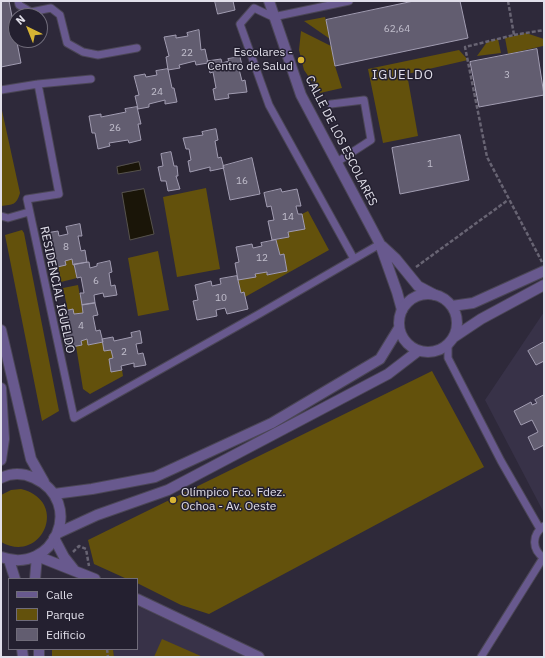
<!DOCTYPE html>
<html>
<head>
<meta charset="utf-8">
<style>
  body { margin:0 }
  #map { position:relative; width:545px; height:658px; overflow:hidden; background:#2e293a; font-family:"IBM Plex Sans",sans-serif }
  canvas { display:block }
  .frame { position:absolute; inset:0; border:2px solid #e1dfea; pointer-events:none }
  .legend { position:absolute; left:8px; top:578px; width:130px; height:72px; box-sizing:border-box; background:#242030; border:1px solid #706c7a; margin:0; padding:5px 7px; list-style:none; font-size:12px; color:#e1dfea }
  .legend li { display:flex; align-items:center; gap:8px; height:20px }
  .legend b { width:20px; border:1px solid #706c7a }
  .north { position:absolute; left:8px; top:8px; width:40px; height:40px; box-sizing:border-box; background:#242030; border:1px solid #706c7a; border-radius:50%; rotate:317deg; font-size:11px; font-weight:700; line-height:16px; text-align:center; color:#e1dfea }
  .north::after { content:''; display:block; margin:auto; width:14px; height:18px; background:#d7b434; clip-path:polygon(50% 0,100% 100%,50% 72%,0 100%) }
</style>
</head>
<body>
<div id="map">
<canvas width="545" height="658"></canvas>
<div class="frame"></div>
<ul class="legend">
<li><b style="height:5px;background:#68598e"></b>Calle</li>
<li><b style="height:11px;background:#63510c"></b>Parque</li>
<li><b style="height:11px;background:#625d70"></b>Edificio</li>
</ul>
<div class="north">N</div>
</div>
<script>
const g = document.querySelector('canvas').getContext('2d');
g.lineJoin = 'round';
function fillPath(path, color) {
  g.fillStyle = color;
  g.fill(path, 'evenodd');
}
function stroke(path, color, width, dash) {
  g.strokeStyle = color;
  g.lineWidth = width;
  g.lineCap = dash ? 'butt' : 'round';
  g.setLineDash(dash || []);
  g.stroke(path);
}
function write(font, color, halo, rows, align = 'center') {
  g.font = font + ' "IBM Plex Sans",sans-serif';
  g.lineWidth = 3;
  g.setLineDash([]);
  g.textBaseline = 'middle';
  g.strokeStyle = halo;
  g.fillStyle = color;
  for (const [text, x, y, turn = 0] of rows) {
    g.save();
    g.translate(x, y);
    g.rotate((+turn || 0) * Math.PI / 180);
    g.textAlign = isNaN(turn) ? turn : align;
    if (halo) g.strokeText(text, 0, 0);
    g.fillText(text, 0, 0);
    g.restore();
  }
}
fillPath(new Path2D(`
  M 544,312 L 544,513 L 485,400 Z
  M 137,606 L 247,657 L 114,657 L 113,649 L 137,649 Z`), '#383248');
fillPath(new Path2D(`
  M 325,17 L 330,39 L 304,21 Z
  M 301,31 L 331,46 L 335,66 L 342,88 L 320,93 L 304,70 L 299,50 Z
  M 526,33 L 544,39 L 544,48 L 543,46 L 508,54 L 505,38 Z
  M 498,39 L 501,53 L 477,56 L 487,42 Z
  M 459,50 L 468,60 L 407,74 L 418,136 L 383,143 L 368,69 Z
  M 1,106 L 20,193 C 16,206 13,204 1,206 Z
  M 206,188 L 220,269 L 177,277 L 163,197 Z
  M 308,211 L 329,250 L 245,297 L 244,292 L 241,293 L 238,280 L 255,277 L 255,274 L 267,272 L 268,275 L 287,271 L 284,254 L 280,255 L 276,240 L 289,237 L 288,232 L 304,229 L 302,214 Z
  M 22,230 L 24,233 L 59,411 L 42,421 L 5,235 Z
  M 158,251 L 169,310 L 138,316 L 128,258 Z
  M 72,259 L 77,278 L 61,282 L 58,266 L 66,265 L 65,261 Z
  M 78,285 L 83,313 L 74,314 L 68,311 L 63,288 Z
  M 87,339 L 88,345 L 103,342 L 111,350 L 113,358 L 109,359 L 111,372 L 122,370 L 123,376 L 90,394 L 83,389 L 76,346 L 82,345 L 81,341 Z
  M 432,371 L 484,467 L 209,614 L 181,605 L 137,583 L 137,579 L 127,579 L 94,564 L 88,540 Z
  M 21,489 C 70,501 42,565 1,542 L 1,495 L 11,490 Z
  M 162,639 L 203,657 L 154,657 Z
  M 52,649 L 113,649 L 114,657 L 52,657 Z`), '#63510c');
const water = new Path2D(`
  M 139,162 L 141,170 L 118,174 L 117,167 Z
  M 144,189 L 154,234 L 130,240 L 122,193 Z`);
fillPath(water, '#1a1508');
stroke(water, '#56524c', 1);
const building = new Path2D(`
  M 1,1 L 9,1 L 21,63 L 1,67 Z
  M 215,1 L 233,1 L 235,10 L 218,14 Z
  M 414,1 L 460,1 L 468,38 L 335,66 L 326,20 Z
  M 199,30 L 201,50 L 205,49 L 208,63 L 196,65 L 195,61 L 179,65 L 180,68 L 168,70 L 166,57 L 169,56 L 164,37 L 176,35 L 176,38 L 188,36 L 187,33 Z
  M 537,49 L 544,95 L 479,107 L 470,62 Z
  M 240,57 L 243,69 L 239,69 L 242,81 L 245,80 L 247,92 L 228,94 L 229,98 L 215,100 L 213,89 L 216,88 L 213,72 L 210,73 L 207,61 L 221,59 L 222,63 L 229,61 L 228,59 Z
  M 168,69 L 172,88 L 174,88 L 177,102 L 165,104 L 165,100 L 149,104 L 149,107 L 138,109 L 135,96 L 139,95 L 134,76 L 145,74 L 146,77 L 157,75 L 156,71 Z
  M 137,107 L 141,124 L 138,124 L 141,140 L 129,143 L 128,140 L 109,143 L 110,146 L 98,149 L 95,133 L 92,133 L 89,116 L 101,114 L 101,117 L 126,112 L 125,109 Z
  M 216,129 L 218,140 L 215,141 L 218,158 L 221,157 L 224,168 L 210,171 L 210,167 L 190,172 L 188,161 L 191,160 L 189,149 L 186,149 L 183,138 L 203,135 L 202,132 Z
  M 460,135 L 469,180 L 400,194 L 392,148 Z
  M 171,152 L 174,166 L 177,166 L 178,176 L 176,176 L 180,189 L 168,191 L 166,181 L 161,181 L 158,167 L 163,166 L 161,154 Z
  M 252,158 L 260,194 L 230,200 L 223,166 Z
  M 281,189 L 282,192 L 297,189 L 301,206 L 296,206 L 298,214 L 302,214 L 305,229 L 288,232 L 289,237 L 272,240 L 268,221 L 274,220 L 271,206 L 267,207 L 264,193 Z
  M 80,224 L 82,236 L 78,236 L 81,251 L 85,250 L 87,262 L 73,265 L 72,259 L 65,261 L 66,265 L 53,268 L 50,256 L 54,255 L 52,243 L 48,243 L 46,233 L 58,231 L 59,236 L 68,234 L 66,227 Z
  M 276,240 L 280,255 L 284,254 L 287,271 L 267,275 L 267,272 L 255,274 L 256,277 L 238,280 L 235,263 L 239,262 L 236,247 L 252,244 L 253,248 L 262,246 L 261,243 Z
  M 110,261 L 112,272 L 109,273 L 111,286 L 115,285 L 117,295 L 104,297 L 103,293 L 94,295 L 95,303 L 82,305 L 80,293 L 84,293 L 81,277 L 77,278 L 74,264 L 89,262 L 90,268 L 97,266 L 97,264 Z
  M 237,276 L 241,293 L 244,292 L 248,309 L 227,314 L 225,308 L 216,310 L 217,316 L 197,320 L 193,301 L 198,300 L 195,285 L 211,281 L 212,286 L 221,284 L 220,279 Z
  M 95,303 L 98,315 L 93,316 L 96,331 L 100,330 L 103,342 L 88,345 L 87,339 L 81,341 L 82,345 L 66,348 L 63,333 L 68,332 L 66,322 L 63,323 L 60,312 L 73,309 L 74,314 L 83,313 L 82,305 Z
  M 140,331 L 142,343 L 136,344 L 138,354 L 143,353 L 146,365 L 134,367 L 134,363 L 121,366 L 122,370 L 111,372 L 109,359 L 113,358 L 111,350 L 104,351 L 102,339 L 113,337 L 114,341 L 132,337 L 131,333 Z
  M 544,342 L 544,361 L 536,365 L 528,351 Z
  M 544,395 L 544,445 L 534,450 L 528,437 L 538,432 L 532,420 L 521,425 L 514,411 L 531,402 L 532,405 L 537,403 L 535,400 Z`);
fillPath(building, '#625d70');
stroke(building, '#a19cb1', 1);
const service = new Path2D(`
  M 18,1 L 19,5 L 31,12 L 51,8 L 60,15 L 67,43 L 83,52 L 98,55 L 137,48
  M 349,1 L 273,17 L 254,8 L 240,24 L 269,105 L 354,259
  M 38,84 L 59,194 L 27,199 L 74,418 L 259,314 L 380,244
  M 1,90 L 38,84 L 91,79
  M 331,104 L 364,100 L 371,140 L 337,162
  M 1,216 L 8,218 L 29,212
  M 448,345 L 448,358 L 501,461 L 540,529
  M 544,526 C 531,535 532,550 544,558
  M 481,657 L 543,558`);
const minor = new Path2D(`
  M 269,1 L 301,95 L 380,244 L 397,292 L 402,310
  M 382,246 L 396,259 L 418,286 L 435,295
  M 54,538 L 64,557 L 75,571
  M 37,556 L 95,579
  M 137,599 L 259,657`);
const tertiary = new Path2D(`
  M399 323a29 29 0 1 1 58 0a29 29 0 1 1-58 0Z
  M 452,306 L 473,303 L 544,271
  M 1,330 L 31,459 L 44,482
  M 454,337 L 481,319 L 544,285
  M 1,388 L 4,439 L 1,460
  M 1,478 C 11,473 23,473 34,478 C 86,502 54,576 1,557
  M 54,494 L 92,489 L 155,477 L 272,423 L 380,359 L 399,328
  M 58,533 L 97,515 L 168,490 L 388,374 L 418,351
  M 9,560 L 15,579
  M 35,579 L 37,556
  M 22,649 L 23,657
  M 39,649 L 39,657`);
stroke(service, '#4b4656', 9);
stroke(minor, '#4b4656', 12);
stroke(tertiary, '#4b4656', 12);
stroke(new Path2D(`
  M 508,1 L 514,35 L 465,47 L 487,157 L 542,262
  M 514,35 L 544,30
  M 416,267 L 508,200
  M 73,552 L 79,546 L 86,549 L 89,566
  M 107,649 L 108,657`), '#686473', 2.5, [4, 2]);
stroke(service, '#68598e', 7);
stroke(minor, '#68598e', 10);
stroke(tertiary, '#68598e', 10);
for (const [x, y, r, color] of [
  [301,60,4,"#d7b434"],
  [173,500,4,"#d7b434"]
]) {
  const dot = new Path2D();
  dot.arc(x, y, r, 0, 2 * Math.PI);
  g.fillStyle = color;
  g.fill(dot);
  stroke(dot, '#242030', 1.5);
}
write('10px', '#c1becc', null, [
  ["62,64",397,29],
  ["22",187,53],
  ["3",507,75],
  ["24",157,92],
  ["26",115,128],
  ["1",430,164],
  ["16",242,181],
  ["14",288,217],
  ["8",66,247],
  ["12",262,258],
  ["6",96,281],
  ["10",221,298],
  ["4",81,326],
  ["2",124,352]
]);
write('12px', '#e1dfea', '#242030', [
  ["Escolares -",293,53],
  ["Centro de Salud",293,67],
  ["Olímpico Fco. Fdez.",181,493,"left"],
  ["Ochoa - Av. Oeste",181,507,"left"]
], 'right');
write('12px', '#e1dfea', '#242030', [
  ["CALLE DE LOS ESCOLARES",341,141,63],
  ["RESIDENCIAL IGUELDO",57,290,78]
]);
g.letterSpacing = '1px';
write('13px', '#e1dfea', '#242030', [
  ["IGUELDO",403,75]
]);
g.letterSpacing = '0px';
</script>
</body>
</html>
